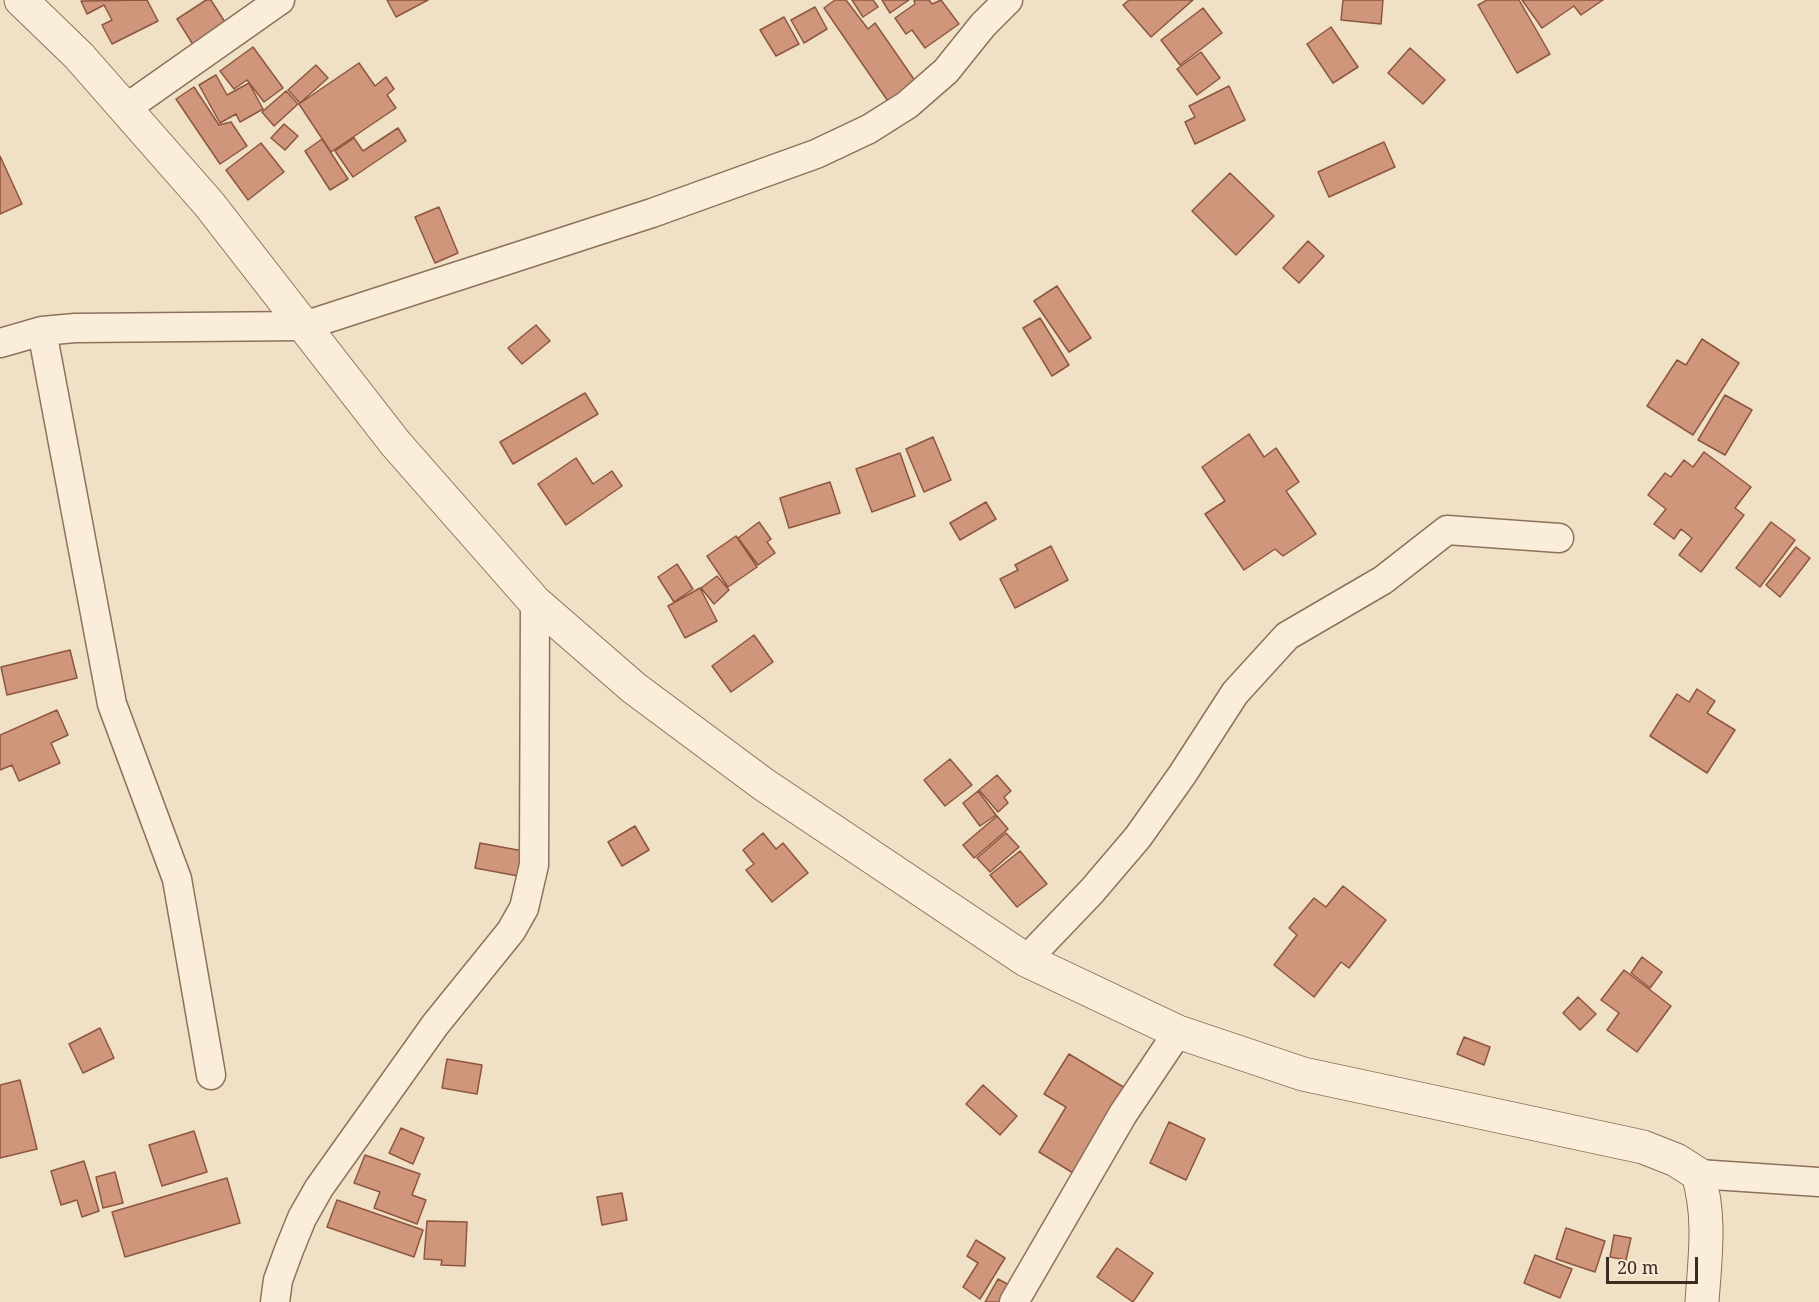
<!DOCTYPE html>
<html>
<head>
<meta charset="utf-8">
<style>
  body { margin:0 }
  #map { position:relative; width:1819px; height:1302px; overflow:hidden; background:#f0e0c6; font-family:"Noto Serif",serif }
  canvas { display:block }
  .scale { position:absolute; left:1606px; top:1257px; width:92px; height:27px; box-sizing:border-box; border:3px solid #3d2b1f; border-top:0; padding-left:8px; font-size:18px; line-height:21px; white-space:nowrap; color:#3d2b1f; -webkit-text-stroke:4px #f7ebd6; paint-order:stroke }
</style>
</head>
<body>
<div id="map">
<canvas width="1819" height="1302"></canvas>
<div class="scale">20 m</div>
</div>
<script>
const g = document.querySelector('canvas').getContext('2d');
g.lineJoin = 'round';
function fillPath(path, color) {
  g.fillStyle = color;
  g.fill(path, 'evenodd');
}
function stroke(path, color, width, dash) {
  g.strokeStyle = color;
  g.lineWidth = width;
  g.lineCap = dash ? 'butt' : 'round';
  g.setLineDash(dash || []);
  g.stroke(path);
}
const building = new Path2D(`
  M 147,0 L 158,21 L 112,44 L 102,25 L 112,20 L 104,5 L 87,14 L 81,1 Z
  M 206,0 L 211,0 L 230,30 L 197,51 L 177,19 Z
  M 387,0 L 428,0 L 396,17 Z
  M 835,0 L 846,0 L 868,29 L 875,23 L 920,88 L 892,107 L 824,8 Z
  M 852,0 L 873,0 L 878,7 L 863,17 Z
  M 882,0 L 909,0 L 890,13 Z
  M 929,0 L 932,4 L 941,0 L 959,24 L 925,48 L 912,30 L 906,34 L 895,18 L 915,4 L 914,0 Z
  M 1129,0 L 1193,0 L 1151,37 L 1123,5 Z
  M 1343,0 L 1383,0 L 1381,24 L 1341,20 Z
  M 1487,0 L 1519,0 L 1550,54 L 1517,73 L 1478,5 Z
  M 1522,0 L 1603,0 L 1581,15 L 1574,6 L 1542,28 Z
  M 815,7 L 827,29 L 804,43 L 791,20 Z
  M 1203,8 L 1222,33 L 1180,65 L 1161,40 Z
  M 784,17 L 799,44 L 776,56 L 760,30 Z
  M 1331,27 L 1358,67 L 1333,83 L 1307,44 Z
  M 253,47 L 283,88 L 264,102 L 247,80 L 234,89 L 220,71 Z
  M 1410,48 L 1445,80 L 1423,104 L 1388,73 Z
  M 1201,52 L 1220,78 L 1197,95 L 1177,69 Z
  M 359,63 L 375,86 L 386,77 L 394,89 L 387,95 L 396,108 L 331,152 L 299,104 Z
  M 316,65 L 328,78 L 300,103 L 288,90 Z
  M 216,75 L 227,95 L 249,83 L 263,109 L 240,122 L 236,114 L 220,123 L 199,85 Z
  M 1229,86 L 1245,120 L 1195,144 L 1185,122 L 1195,117 L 1189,106 Z
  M 194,87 L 219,125 L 231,122 L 247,146 L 220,164 L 176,99 Z
  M 286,91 L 298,104 L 274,126 L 262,112 Z
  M 284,124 L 298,136 L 285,150 L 271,138 Z
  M 398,128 L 406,141 L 353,177 L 335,151 L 354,138 L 363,151 Z
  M 322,139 L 348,179 L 330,190 L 305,151 Z
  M 1384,142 L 1395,167 L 1329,197 L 1318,172 Z
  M 261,143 L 284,172 L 248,200 L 226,170 Z
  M 0,156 L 22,204 L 0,214 Z
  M 1230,173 L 1274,216 L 1236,255 L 1192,211 Z
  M 439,207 L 458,253 L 435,263 L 415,217 Z
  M 1308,241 L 1324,256 L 1299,283 L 1283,268 Z
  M 1057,286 L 1091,338 L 1069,352 L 1034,301 Z
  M 1040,318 L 1069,365 L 1052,376 L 1023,328 Z
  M 536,325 L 550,341 L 522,364 L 508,348 Z
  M 1702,339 L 1739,363 L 1693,435 L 1647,406 L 1677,360 L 1686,365 Z
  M 585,393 L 598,414 L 513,464 L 500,442 Z
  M 1725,395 L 1752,410 L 1725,455 L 1698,440 Z
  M 1249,434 L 1264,457 L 1276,448 L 1299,482 L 1286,491 L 1316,534 L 1283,556 L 1275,549 L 1244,570 L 1205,514 L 1225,501 L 1202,467 Z
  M 933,437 L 951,480 L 924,492 L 906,449 Z
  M 1704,452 L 1751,487 L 1735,508 L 1744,515 L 1701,572 L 1679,555 L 1692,538 L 1681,529 L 1674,539 L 1654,524 L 1666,509 L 1648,495 L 1665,473 L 1671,477 L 1684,460 L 1693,467 Z
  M 900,453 L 915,496 L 872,512 L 856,469 Z
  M 576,458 L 593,484 L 612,471 L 622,486 L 566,525 L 538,484 Z
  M 830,482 L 840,513 L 789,528 L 780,498 Z
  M 986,502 L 996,519 L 960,540 L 950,523 Z
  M 759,522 L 771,539 L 767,542 L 775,553 L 758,565 L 738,538 Z
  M 1771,522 L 1795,540 L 1760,587 L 1736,568 Z
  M 736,536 L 757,567 L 728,587 L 707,556 Z
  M 1051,546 L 1068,580 L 1015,608 L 1000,579 L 1018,570 L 1015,565 Z
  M 1796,547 L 1810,558 L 1780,597 L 1766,585 Z
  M 677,564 L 693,589 L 674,602 L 658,577 Z
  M 717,576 L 729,590 L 714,604 L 701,588 Z
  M 700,588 L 717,621 L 685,638 L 668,606 Z
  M 754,635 L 773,662 L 731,692 L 712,666 Z
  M 70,650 L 77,678 L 7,695 L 1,667 Z
  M 1697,689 L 1715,701 L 1707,713 L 1735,730 L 1707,773 L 1650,736 L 1677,694 L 1689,702 Z
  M 57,710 L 68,735 L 51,743 L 60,763 L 19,781 L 12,765 L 0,770 L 0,735 Z
  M 950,759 L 972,785 L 945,806 L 924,780 Z
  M 997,775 L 1011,791 L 1004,797 L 1008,803 L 998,812 L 979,790 Z
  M 978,791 L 996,815 L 980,826 L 963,803 Z
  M 997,816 L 1008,829 L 974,858 L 963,845 Z
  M 635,826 L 649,850 L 622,866 L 608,842 Z
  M 763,833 L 776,849 L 783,843 L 808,873 L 772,902 L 746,870 L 754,864 L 743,850 Z
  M 1006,833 L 1019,847 L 990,872 L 977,858 Z
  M 480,843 L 523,851 L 518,876 L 475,868 Z
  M 1020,851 L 1047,884 L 1017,907 L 990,875 Z
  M 1343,886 L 1386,920 L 1349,968 L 1341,962 L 1314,997 L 1274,965 L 1297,935 L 1289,928 L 1314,898 L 1326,907 Z
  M 1642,957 L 1662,972 L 1650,988 L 1631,973 Z
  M 1624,970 L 1671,1006 L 1637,1052 L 1607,1030 L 1619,1013 L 1601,1000 Z
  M 1578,997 L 1596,1014 L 1580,1030 L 1563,1013 Z
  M 100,1028 L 114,1058 L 83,1073 L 69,1044 Z
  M 1464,1037 L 1490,1047 L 1484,1065 L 1457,1054 Z
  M 1069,1054 L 1125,1088 L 1073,1173 L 1039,1152 L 1066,1107 L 1044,1094 Z
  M 447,1059 L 482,1065 L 477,1094 L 442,1088 Z
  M 20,1080 L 37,1149 L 0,1158 L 0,1085 Z
  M 983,1085 L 1017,1116 L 1000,1135 L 966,1104 Z
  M 1169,1122 L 1205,1139 L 1186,1180 L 1150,1163 Z
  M 401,1128 L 424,1138 L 413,1164 L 389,1153 Z
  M 194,1131 L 207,1172 L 162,1186 L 149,1145 Z
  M 365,1155 L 420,1174 L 412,1195 L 426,1200 L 417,1224 L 374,1208 L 380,1192 L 354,1183 Z
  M 84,1161 L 99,1211 L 82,1217 L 77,1200 L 61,1205 L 51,1171 Z
  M 115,1172 L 123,1203 L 103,1208 L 96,1177 Z
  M 227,1178 L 240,1223 L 125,1257 L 112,1212 Z
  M 622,1193 L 627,1220 L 602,1225 L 597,1197 Z
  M 337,1200 L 423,1230 L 414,1257 L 327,1227 Z
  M 427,1221 L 467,1222 L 465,1266 L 441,1265 L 442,1260 L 424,1259 Z
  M 1566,1228 L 1605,1241 L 1595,1272 L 1556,1259 Z
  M 1614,1235 L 1631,1238 L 1626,1260 L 1610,1257 Z
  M 976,1240 L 1005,1258 L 980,1299 L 963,1287 L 978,1263 L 967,1256 Z
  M 1117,1248 L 1153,1273 L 1133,1302 L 1097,1277 Z
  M 1535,1255 L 1572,1269 L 1560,1298 L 1524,1283 Z
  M 998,1279 L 1015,1288 L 1007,1302 L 985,1302 Z`);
fillPath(building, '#d0967b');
stroke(building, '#8d573f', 1.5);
const minor = new Path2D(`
  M 125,109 L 280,0
  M 42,331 L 112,704 L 177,879 L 211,1075
  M 0,343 L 42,331 L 75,328 L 304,326 L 652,213 L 816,154 L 869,129 L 907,105 L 946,71 L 983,25 L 1008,0
  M 1026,960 L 1092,891 L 1138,837 L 1182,775 L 1235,693 L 1287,636 L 1383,580 L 1447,530 L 1559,538
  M 1698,1174 L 1819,1182
  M 275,1302 L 278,1280 L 289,1250 L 302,1218 L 319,1188 L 435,1025 L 511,931 L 524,908 L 534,865 L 535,602
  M 1014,1302 L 1123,1114 L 1178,1032`);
const tertiary = new Path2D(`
  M 21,0 L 79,56 L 209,204 L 396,444 L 535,602 L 634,688 L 763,784 L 1026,960 L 1178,1032 L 1303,1074 L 1643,1147 L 1676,1160 L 1698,1174 C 1711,1216 1705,1258 1702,1302`);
stroke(minor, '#8d715b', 31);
stroke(tertiary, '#8d715b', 35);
stroke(minor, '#faeeda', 28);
stroke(tertiary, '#faeeda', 33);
</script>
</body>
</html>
